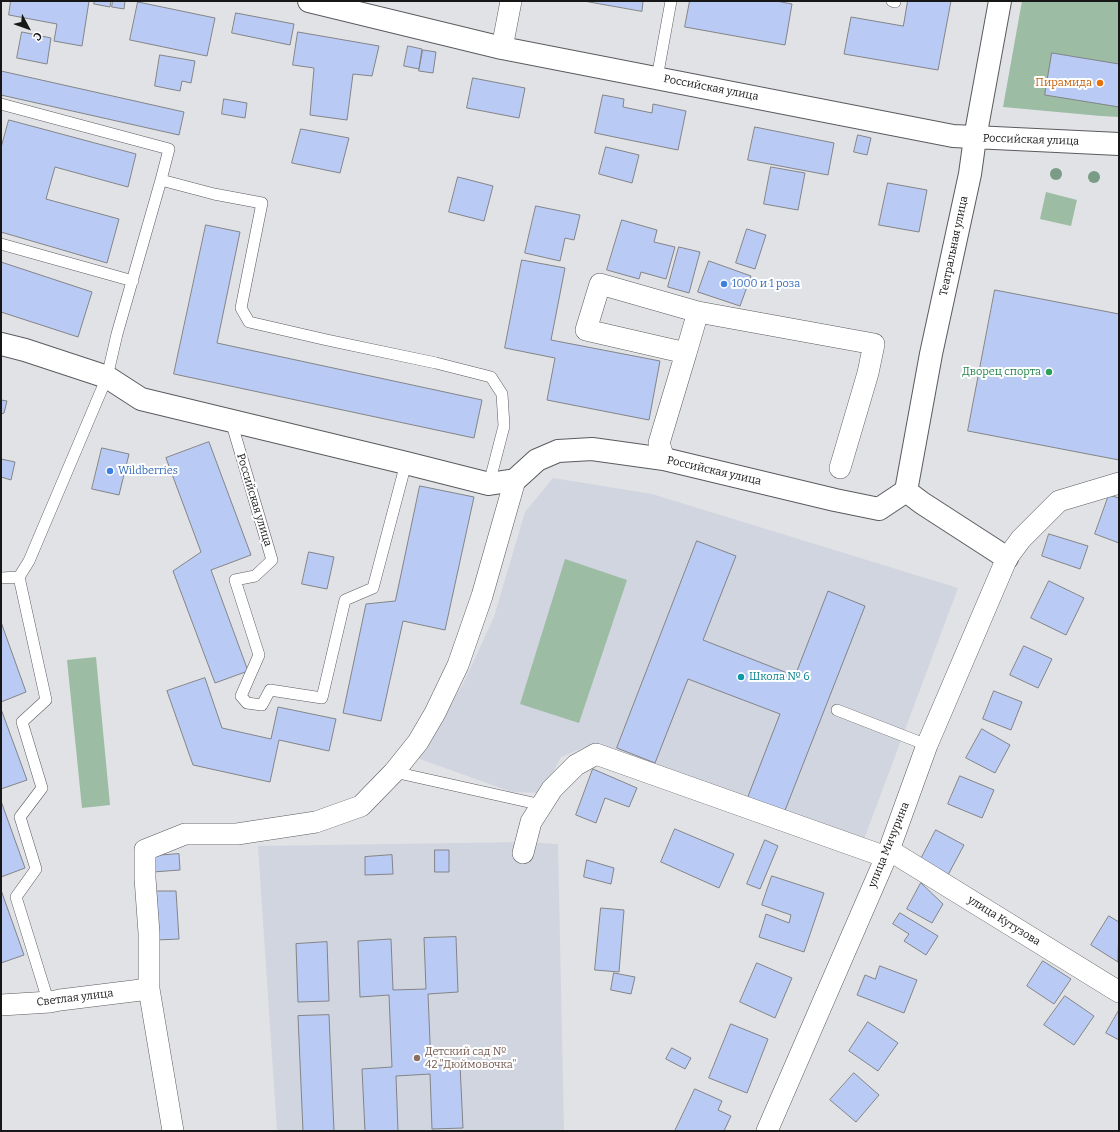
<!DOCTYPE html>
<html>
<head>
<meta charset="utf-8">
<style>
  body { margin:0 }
  #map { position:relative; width:1120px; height:1132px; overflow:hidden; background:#e1e2e5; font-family:Bitter,serif }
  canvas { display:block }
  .frame { position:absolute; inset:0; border:2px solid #171718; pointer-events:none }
  .north { position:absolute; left:8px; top:8px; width:40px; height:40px; -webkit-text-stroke:3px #fff; paint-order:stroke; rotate:131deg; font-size:11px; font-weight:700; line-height:16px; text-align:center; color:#171718 }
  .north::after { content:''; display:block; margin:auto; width:14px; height:18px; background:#171718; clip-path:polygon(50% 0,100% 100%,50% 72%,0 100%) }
</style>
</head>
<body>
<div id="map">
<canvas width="1120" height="1132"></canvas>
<div class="frame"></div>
<div class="north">С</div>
</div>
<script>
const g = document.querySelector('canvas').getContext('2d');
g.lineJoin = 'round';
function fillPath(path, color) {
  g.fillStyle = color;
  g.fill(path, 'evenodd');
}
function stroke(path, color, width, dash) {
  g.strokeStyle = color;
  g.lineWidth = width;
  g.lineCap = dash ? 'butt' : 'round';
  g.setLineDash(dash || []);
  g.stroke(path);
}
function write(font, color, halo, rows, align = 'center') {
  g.font = font + ' Bitter,serif';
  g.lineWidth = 4;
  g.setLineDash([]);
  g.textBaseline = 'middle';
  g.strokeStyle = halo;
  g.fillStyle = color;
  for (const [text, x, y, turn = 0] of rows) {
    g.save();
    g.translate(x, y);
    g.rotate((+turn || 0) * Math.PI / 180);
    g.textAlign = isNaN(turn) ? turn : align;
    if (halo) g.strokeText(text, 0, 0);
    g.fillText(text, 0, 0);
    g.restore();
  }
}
fillPath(new Path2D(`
  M 553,478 L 652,494 L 958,588 L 863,842 L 791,818 L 592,744 L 561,757 L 543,793 L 512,792 L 417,758 L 463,684 L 494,617 L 525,512 Z
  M 526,842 L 558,844 L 564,1131 L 277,1131 L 258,846 Z`), '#d1d5df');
fillPath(new Path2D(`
  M 1022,1 L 1119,1 L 1119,117 L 1101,116 L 1003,107 Z
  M 1046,192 L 1077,200 L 1071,226 L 1040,219 Z
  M 565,559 L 627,580 L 579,723 L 520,704 Z
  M 96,657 L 110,805 L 82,808 L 67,660 Z`), '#9cbca3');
const building = new Path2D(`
  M 11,1 L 89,1 L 82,46 L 54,41 L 57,24 L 9,15 Z
  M 95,1 L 111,1 L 110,7 L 94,4 Z
  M 113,1 L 125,1 L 124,9 L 112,7 Z
  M 584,1 L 643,1 L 642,11 Z
  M 690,1 L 776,1 L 792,4 L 785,45 L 685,27 Z
  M 908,1 L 951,1 L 938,70 L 844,54 L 851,17 L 903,26 Z
  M 138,2 L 215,18 L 207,56 L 130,40 Z
  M 236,13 L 294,24 L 290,45 L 232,33 Z
  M 22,32 L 51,38 L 47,64 L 17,58 Z
  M 298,32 L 379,46 L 372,76 L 353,74 L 347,120 L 310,115 L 314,68 L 293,65 Z
  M 408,46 L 422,49 L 419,69 L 404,66 Z
  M 423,50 L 436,52 L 433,73 L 419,71 Z
  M 1052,53 L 1119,64 L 1119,107 L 1045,95 Z
  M 160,55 L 195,61 L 191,83 L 182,81 L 180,91 L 155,86 Z
  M 1,71 L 184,112 L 179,135 L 1,95 Z
  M 473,78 L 525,88 L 519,118 L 467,108 Z
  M 603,95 L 624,99 L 623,107 L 652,113 L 653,104 L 686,111 L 678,150 L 595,133 Z
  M 224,99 L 247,103 L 245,118 L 222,114 Z
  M 9,120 L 136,154 L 128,187 L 55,167 L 46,199 L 119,219 L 107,263 L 1,232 L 1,148 Z
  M 755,127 L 834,143 L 828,175 L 748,160 Z
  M 301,129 L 349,138 L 340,173 L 292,163 Z
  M 858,135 L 871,138 L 867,155 L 854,152 Z
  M 606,147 L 639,155 L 632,183 L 599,174 Z
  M 771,167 L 805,173 L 798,210 L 764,204 Z
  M 458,177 L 493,186 L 484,221 L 449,212 Z
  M 888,183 L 927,190 L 919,232 L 879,225 Z
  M 536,206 L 580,215 L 574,240 L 565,238 L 560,261 L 525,253 Z
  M 622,220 L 657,230 L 654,242 L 675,247 L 666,279 L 641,272 L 639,279 L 607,270 Z
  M 206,225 L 240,232 L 217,343 L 482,400 L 474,438 L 174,374 Z
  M 747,229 L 766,235 L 755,269 L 736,263 Z
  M 679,247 L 700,252 L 689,293 L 668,287 Z
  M 522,260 L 565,268 L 551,340 L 660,361 L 649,420 L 547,400 L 555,358 L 505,348 Z
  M 709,261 L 751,276 L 740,306 L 698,292 Z
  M 1,262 L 92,292 L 78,337 L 1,312 Z
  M 995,290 L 1119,314 L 1119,460 L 968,431 Z
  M 1,400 L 7,401 L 4,413 L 1,414 Z
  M 209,442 L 251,555 L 211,570 L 248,671 L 215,683 L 173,571 L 201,552 L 166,458 Z
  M 102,448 L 129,454 L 119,495 L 92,489 Z
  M 1,459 L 15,462 L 11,480 L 1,477 Z
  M 420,486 L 474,497 L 445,630 L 403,621 L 381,721 L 343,713 L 366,604 L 395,601 Z
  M 1109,495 L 1119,498 L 1119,543 L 1095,534 Z
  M 1049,534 L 1088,546 L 1080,569 L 1042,556 Z
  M 697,541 L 736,556 L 703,640 L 795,676 L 828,591 L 865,606 L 784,813 L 747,799 L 780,714 L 688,679 L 655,763 L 617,748 Z
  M 309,552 L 334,557 L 327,589 L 302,584 Z
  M 1049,581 L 1084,598 L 1066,635 L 1031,618 Z
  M 1,622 L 26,692 L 1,702 Z
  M 1024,646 L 1052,659 L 1038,688 L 1010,675 Z
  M 205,678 L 222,728 L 271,739 L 278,707 L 336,719 L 329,751 L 279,740 L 270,782 L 193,765 L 167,691 Z
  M 994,691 L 1022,702 L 1011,730 L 983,719 Z
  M 1,709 L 27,780 L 1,789 Z
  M 982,729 L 1010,745 L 995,773 L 966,758 Z
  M 593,769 L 637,788 L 629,807 L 605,798 L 596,823 L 576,815 Z
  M 960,776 L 994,790 L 982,818 L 948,804 Z
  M 1,801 L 25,868 L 1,877 Z
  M 675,829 L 734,854 L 719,888 L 661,862 Z
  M 936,830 L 964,845 L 948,875 L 920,861 Z
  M 765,840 L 778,846 L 760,889 L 747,884 Z
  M 435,850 L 449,850 L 449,872 L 435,872 Z
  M 179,854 L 180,870 L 153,872 L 152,856 Z
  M 392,855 L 393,874 L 365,875 L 365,857 Z
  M 587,860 L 614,868 L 611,884 L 584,877 Z
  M 772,876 L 824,893 L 804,952 L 759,937 L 766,914 L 789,923 L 791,915 L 762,905 Z
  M 921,883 L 943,904 L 932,923 L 907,909 Z
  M 1,890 L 24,955 L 1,963 Z
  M 155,891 L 176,891 L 179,939 L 156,940 Z
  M 601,908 L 624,910 L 619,972 L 595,970 Z
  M 900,913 L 938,936 L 926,955 L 904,941 L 909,934 L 893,924 Z
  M 1109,916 L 1119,922 L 1118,962 L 1091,945 Z
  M 456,937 L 458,992 L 428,994 L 431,1066 L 460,1065 L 463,1128 L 432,1129 L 430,1074 L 396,1076 L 398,1131 L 365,1131 L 362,1069 L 392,1067 L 389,995 L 360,997 L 358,941 L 391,939 L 393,990 L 426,989 L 424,938 Z
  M 327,942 L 329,1001 L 298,1002 L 296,944 Z
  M 1043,961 L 1071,979 L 1054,1004 L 1027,986 Z
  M 757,963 L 792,978 L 775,1018 L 740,1002 Z
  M 880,966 L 917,980 L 904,1013 L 857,995 L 865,975 L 875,979 Z
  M 614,973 L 635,977 L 631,994 L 611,990 Z
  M 1065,996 L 1094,1016 L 1074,1045 L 1044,1025 Z
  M 1119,1010 L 1119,1040 L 1106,1033 Z
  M 329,1015 L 334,1131 L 303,1131 L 298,1016 Z
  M 868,1022 L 898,1043 L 878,1071 L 849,1051 Z
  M 731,1024 L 768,1039 L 747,1093 L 709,1078 Z
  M 672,1048 L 691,1058 L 685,1069 L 666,1059 Z
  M 854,1073 L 879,1095 L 856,1122 L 830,1100 Z
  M 695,1089 L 722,1101 L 718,1110 L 731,1116 L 724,1131 L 675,1131 Z`);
fillPath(building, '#b9cbf5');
stroke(building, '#838487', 1);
const lane = new Path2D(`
  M 892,1 L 895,2 L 895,1
  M 657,78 L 671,1
  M 1,104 L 169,149 L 161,180
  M 1,244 L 133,281
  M 231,421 L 272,560 L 255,576 L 235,580 L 259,655 L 241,696 L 247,703 L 262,705 L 270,690 L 322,698 L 345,600 L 373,588 L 406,463
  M 19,577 L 46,700 L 22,722 L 42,788 L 20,817 L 36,869 L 16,897 L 46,994 L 50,1002
  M 1,578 L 19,577 L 29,561 L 107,377 L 117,334 L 161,180 L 214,194 L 262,203 L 241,308 L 249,322 L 327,340 L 436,363 L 491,377 L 502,394 L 504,426 L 489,484
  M 837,710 L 927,745
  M 394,772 L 542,805`);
const street = new Path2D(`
  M 502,48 L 511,1
  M 698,312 L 874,344 L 868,373 L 840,468
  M 664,459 L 659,443 L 686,353 L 586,330 L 600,284 L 698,312 L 686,353
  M 889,850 L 1119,992
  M 523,853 L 531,822 L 552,789 L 576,765 L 596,754 L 886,857
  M 1,1005 L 50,1002 L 60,1000 L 149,989
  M 173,1131 L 149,989 L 149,933 L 145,878 L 145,850 L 185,834 L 237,834 L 316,822 L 361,806 L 394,772 L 418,742 L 435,713 L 458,665 L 482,596 L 515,480
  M 767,1131 L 889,850 L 927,745 L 1007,558 L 1021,539 L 1059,501 L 1119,483`);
const secondary = new Path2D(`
  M 309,1 L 502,48 L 953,136 L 1119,144
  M 1,344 L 25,350 L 107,377 L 141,399 L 406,463 L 489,484 L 515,480 L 537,460 L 558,451 L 592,449 L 664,459 L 835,500 L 879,509 L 906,491 L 922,503 L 1007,558
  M 906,491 L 931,354 L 970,174 L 975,138 L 1000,1`);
stroke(lane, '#5a5b5e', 12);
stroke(street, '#5a5b5e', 22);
stroke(secondary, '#5a5b5e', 24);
stroke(lane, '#fff', 11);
stroke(street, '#fff', 21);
stroke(secondary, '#fff', 22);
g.fillStyle = '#7a9c86';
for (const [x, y] of [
  [1056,174],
  [1094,177]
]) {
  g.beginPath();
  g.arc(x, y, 6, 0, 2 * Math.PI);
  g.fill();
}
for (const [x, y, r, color] of [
  [1100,83,4,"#e8710a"],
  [724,284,4,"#3f7fe0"],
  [1049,372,4,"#2e9e5b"],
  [110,471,4,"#3f7fe0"],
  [741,677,4,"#0f9aa8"],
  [417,1058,4,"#8d6e63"]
]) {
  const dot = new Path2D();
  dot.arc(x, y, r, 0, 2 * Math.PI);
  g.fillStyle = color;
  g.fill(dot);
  stroke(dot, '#fff', 1.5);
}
write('11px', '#c56008', '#fff', [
  ["Пирамида",1092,83]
], 'right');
write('11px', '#171718', '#fff', [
  ["Российская улица",711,88,11],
  ["Российская улица",1031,140,2],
  ["Театральная улица",954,246,-78],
  ["Российская улица",714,471,13],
  ["Российская улица",254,500,73],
  ["улица Мичурина",889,845,-68],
  ["улица Кутузова",1004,921,32],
  ["Светлая улица",75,998,-7]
]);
write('11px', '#366cbe', '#fff', [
  ["1000 и 1 роза",732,284],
  ["Wildberries",118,471]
], 'left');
write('11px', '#27864d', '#fff', [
  ["Дворец спорта",1041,372]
], 'right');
write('11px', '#0d838f', '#fff', [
  ["Школа № 6",749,677]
], 'left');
write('11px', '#785e54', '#fff', [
  ["Детский сад №",425,1052],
  ["42 \"Дюймовочка\"",425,1065]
], 'left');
</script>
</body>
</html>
